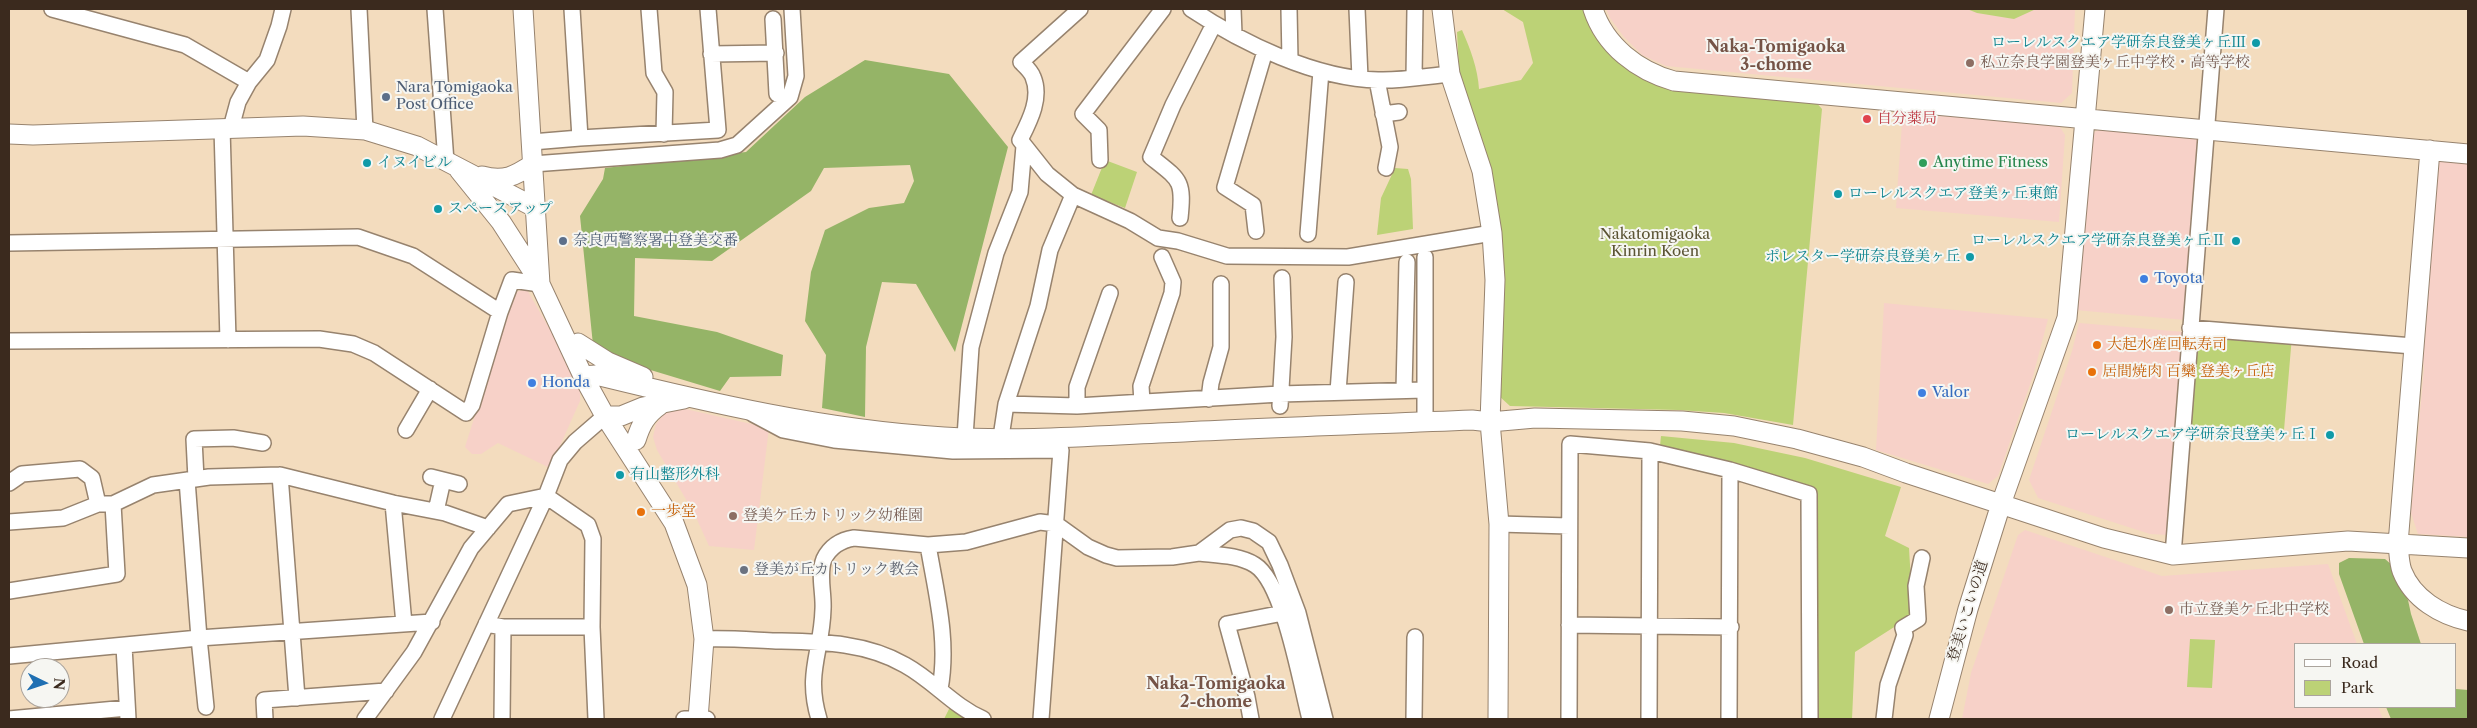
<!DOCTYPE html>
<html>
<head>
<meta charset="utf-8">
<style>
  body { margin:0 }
  #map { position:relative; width:2477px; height:728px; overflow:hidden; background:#f3dcbe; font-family:"Libre Caslon Text",serif }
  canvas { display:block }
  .frame { position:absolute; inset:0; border:10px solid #3b2a1e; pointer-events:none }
  .legend { position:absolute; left:2294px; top:643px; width:162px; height:65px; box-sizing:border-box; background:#f6f6f2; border:1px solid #aba49d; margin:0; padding:6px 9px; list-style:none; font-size:15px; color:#3b2a1e }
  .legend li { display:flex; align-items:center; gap:10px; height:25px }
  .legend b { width:25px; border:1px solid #aba49d }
  .north { position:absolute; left:20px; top:658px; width:50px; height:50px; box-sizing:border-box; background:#f6f6f2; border:1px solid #aba49d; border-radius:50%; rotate:94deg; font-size:14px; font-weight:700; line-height:20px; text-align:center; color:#3b2a1e }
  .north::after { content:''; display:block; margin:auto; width:18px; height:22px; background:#1f6fb2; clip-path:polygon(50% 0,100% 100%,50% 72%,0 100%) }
</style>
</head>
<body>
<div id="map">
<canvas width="2477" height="728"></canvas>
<div class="frame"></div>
<ul class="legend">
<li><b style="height:6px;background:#fff"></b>Road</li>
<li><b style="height:14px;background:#bcd276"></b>Park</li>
</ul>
<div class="north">N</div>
</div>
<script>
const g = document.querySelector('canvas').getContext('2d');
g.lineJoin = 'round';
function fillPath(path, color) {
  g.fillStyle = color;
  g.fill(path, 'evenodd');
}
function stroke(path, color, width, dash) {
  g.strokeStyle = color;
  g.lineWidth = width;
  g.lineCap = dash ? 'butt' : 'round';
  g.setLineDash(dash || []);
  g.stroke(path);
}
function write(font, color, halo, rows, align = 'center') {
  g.font = font + ' "Libre Caslon Text","Noto Serif JP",serif';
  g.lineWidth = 4;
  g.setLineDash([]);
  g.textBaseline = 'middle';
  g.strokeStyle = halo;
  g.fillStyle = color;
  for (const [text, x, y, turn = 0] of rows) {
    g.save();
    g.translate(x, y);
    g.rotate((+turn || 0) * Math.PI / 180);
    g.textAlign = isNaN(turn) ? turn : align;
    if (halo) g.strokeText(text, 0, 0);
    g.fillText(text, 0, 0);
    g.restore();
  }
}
fillPath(new Path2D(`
  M 1606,9 L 2075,9 L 2072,93 L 2061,103 L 1666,66 L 1642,55 L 1624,37 L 1610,18 Z
  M 1903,109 L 2058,124 L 2065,135 L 2059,222 L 1896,208 Z
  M 2103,127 L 2202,139 L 2185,320 L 2075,310 L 2090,135 Z
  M 2438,155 L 2468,158 L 2468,537 L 2418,534 L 2411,513 L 2424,368 L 2420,340 Z
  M 526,288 L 577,377 L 580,389 L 580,401 L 550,468 L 498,443 L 481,454 L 472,454 L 465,447 L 506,317 L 517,292 Z
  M 1884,303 L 2048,319 L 2033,376 L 1998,476 L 1988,484 L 1876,450 Z
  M 2079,323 L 2185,332 L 2169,535 L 2150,534 L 2038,498 L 2029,480 L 2072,351 Z
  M 681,408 L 769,428 L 754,550 L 709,546 L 694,513 L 657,450 L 653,437 L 656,424 L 664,414 Z
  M 2025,530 L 2162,576 L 2328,564 L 2357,644 L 2296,644 L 2296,707 L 2378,707 L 2383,719 L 1962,719 L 1971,673 L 2018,535 Z`), '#f7d1c8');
fillPath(new Path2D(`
  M 1502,9 L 1585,9 L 1623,64 L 1814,100 L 1822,109 L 1793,425 L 1724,413 L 1678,410 L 1510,406 L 1499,396 L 1485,156 L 1459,71 L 1457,32 L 1462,30 C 1470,48 1478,69 1479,89 L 1521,80 L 1533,63 L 1523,22 Z
  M 1967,9 L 2036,9 L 2014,19 L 1977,13 Z
  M 1105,160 L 1137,172 L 1125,208 L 1091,195 Z
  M 1395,168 L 1408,169 L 1411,179 L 1413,229 L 1377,235 L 1381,198 Z
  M 2190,328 L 2292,336 L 2284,430 L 2182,433 Z
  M 1661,436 L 1734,443 L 1805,458 L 1901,487 L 1885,536 L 1909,548 L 1913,615 L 1855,652 L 1852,719 L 1816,719 L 1815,490 L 1660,446 Z
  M 2190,639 L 2215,640 L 2212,688 L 2187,687 Z
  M 950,707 L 969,719 L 944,719 Z`), '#bcd276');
fillPath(new Path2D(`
  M 865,60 L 949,74 L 1008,147 L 955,352 L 916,284 L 882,282 L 866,347 L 865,417 L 822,408 L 826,355 L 805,321 L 811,272 L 825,230 L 869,208 L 904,203 L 914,181 L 910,165 L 824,168 L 811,191 L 712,261 L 635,258 L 634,316 L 717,332 L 783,355 L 781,376 L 730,377 L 720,391 L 644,368 L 593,345 L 580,216 L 603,179 L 605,168 L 746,152 L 805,97 Z
  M 2349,558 L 2385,559 L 2392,565 L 2395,578 L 2408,600 L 2411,614 L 2421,644 L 2364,644 L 2339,574 L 2339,563 Z
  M 2456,689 L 2468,690 L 2468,719 L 2391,719 L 2386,707 L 2456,707 Z`), '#95b467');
const minor = new Path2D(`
  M 52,9 L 185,45 L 249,82
  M 359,9 L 365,130
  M 435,9 L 446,162
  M 649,9 L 654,73 L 665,92 L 664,134
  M 1080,9 L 1021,62 C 1025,66 1031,71 1033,77 C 1042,98 1029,122 1020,140 L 1047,174 L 1073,195 L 1130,221 L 1158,238 L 1178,241 L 1227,256 L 1348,257 L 1492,233
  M 1191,9 C 1242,43 1316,79 1378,80 C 1402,81 1427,76 1450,74
  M 1233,9 L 1234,34
  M 1289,9 L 1290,60
  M 1357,9 L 1360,78
  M 773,19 L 777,94
  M 711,54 L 776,53
  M 1414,77 L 1415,9
  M 1377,80 L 1390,147 L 1386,168
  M 1383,114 L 1399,112
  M 222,128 L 228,340
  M 231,128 L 238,102 L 249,82 L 267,60 L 279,26 L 283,9
  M 580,138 L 718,130 L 708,9
  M 532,142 L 580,138 L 572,9
  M 1100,160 L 1099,130 L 1083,114 L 1163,9
  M 533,164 L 720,150 L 737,145 L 790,97 L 796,76 L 792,9
  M 1180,218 C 1184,180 1180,180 1151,157 L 1173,105 L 1214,24
  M 1256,231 L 1253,205 L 1225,187 L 1265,51
  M 1308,234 L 1321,71
  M 9,243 L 358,237 L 413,256 L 500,312
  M 2190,328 L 2413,346
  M 9,341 L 319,339 L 353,344 L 374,353 L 466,413 L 472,405 L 500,312 L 512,280 L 540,284
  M 1404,390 L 1407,262
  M 1338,392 L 1346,282
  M 1209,399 L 1211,383 L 1221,347 L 1221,284
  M 1142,402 L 1141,386 L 1172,293 L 1173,282 L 1162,257
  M 1006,404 L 1077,406 L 1280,394 L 1424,390
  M 1077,406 L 1077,387 L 1110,293
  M 1280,406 L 1284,337 L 1282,278
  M 753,414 L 783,430 L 834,440 L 953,451 L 1061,450 L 1041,719
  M 1425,422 L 1425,257
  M 406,430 L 430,389
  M 965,437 L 971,347 L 996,253 L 1020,192 L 1024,146
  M 1001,437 L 1006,404 L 1038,306 L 1050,250 L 1073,195
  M 280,475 L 297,698
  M 431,477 L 459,484
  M 196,479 L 194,439 L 233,438 L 263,443
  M 187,480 L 199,638 L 206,707
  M 9,483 L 22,474 L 80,469 L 92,478 L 98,504
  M 393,503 L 404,624
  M 436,511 L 443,480
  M 9,522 L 63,518 L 98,504 L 113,504 L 153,485 L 209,477 L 280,475 L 393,503 L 445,513 L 488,528
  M 1499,524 L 1569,526
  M 928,545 C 936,593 949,640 940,689
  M 1199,553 C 1217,555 1239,555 1255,565 C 1284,583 1301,685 1310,719
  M 2173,555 L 2216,9
  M 9,591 L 117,574 L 113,504
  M 486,624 L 503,627 L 592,627
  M 1569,625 L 1731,627
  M 704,639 C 728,638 752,640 776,641 C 821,642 865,642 905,665 C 934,681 953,706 983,719
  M 124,646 L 128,719
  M 9,656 L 199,638 L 432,622
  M 9,719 L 127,708
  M 265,719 L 264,700 L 386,691
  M 365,719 L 414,652 L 471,548 L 508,504 L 546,496 L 588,525 L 593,539 L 592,627 L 596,719
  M 442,719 L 546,496 L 560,460 L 575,442 L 605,416
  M 502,719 L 503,627
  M 684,719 L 707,719
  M 819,719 C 805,673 822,652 823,609 C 824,593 818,574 824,559 C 830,547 841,540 854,538 L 928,545 L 966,542 L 1040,522 L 1056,524 L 1088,547 L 1106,555 L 1117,558 L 1172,557 L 1199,553 L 1230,530 L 1241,528 L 1253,531 L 1269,542 L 1280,565 L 1298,613 L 1325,719
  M 1251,719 L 1247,697 L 1227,624 L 1283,613
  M 1414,719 L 1415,637
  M 1569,719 L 1570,444 L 1650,451 L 1730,470 L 1809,494 L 1810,719
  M 1649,719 L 1650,451
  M 1729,719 L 1730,470
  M 1884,719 L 1888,685 L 1905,635 L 1903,628 L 1918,619 L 1916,586 L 1922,558`);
const tertiary = new Path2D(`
  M 523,9 L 540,284 L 583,376 L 605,416 L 674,523 L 697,585 L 704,639 L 698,719
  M 1442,9 L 1450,74 L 1482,171 L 1492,233 L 1495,280 L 1490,422 L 1499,524 L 1498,719
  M 1593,9 C 1605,46 1638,71 1674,81 L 2468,154
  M 9,134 L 33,135 L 303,126 L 365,130 L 417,146 L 534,207
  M 2430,150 L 2398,544 C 2399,552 2399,563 2402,571 C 2413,599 2441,615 2468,621
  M 459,170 L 501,222 L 539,281
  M 482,176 C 504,182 515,176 533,164
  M 578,343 L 608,362 L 643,377
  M 583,376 L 596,375 C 710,403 826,430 944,437 C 1024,442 1104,435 1184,432 C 1280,427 1376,424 1472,420 L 1490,422 L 1535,418 L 1682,421 L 1734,426 L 1797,439 L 1863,457 L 1906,473 L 2104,538 L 2173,555 L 2348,541 L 2468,548
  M 605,416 L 621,416 L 643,407 L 684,399
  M 636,440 C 641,424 646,415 660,405
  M 1939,719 L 1968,609 L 2001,504 L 2067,318 L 2095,9`);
stroke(minor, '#97836e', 18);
stroke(tertiary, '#97836e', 21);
stroke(minor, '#fff', 15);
stroke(tertiary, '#fff', 19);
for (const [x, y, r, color] of [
  [2256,43,5,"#0f9aa8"],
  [1970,63,5,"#8d6e63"],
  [386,97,5,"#5c6f8a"],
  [1867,119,5,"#e0444e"],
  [367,163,5,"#0f9aa8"],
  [1923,163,5,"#2e9e5b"],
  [1838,194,5,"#0f9aa8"],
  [438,209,5,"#0f9aa8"],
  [563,241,5,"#5c6f8a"],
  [2236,241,5,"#0f9aa8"],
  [1970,257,5,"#0f9aa8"],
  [2144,279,5,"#3f7fe0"],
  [2097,345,5,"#e8710a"],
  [2092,372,5,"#e8710a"],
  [532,383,5,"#3f7fe0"],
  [1922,393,5,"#3f7fe0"],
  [2330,435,5,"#0f9aa8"],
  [620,475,5,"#0f9aa8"],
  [641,512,5,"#e8710a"],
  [733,516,5,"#8d6e63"],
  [744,570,5,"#6b7280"],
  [2169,610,5,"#8d6e63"]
]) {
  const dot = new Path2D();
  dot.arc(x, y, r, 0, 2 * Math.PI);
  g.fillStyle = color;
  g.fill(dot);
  stroke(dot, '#f6f6f2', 2);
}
write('15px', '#0d838f', '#f6f6f2', [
  ["ローレルスクエア学研奈良登美ヶ丘Ⅲ",2246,43],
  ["イヌイビル",377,163,"left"],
  ["ローレルスクエア登美ヶ丘東館",1848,194,"left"],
  ["スペースアップ",448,209,"left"],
  ["ローレルスクエア学研奈良登美ヶ丘Ⅱ",2226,241],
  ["ポレスター学研奈良登美ヶ丘",1960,257],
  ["ローレルスクエア学研奈良登美ヶ丘Ⅰ",2320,435],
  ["有山整形外科",630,475,"left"]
], 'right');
write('15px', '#785e54', '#f6f6f2', [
  ["私立奈良学園登美ヶ丘中学校・高等学校",1980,63],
  ["登美ケ丘カトリック幼稚園",743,516],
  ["市立登美ケ丘北中学校",2179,610]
], 'left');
write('15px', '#4e5e75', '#f6f6f2', [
  ["Nara Tomigaoka",396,88],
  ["Post Office",396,105],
  ["奈良西警察署中登美交番",573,241]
], 'left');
write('15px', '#be3a42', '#f6f6f2', [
  ["自分薬局",1877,119]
], 'left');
write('15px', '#27864d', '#f6f6f2', [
  ["Anytime Fitness",1933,163]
], 'left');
write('15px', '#5b5434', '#f6f6f2', [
  ["Nakatomigaoka",1655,235],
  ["Kinrin Koen",1655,252]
]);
write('15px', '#366cbe', '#f6f6f2', [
  ["Toyota",2154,279],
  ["Honda",542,383],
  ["Valor",1932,393]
], 'left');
write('15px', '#c56008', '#f6f6f2', [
  ["大起水産回転寿司",2107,345],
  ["居間焼肉 百欒 登美ヶ丘店",2102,372],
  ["一歩堂",651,512]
], 'left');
write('15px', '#5b616d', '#f6f6f2', [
  ["登美が丘カトリック教会",754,570]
], 'left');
write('15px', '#3b2a1e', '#f6f6f2', [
  ["登美いこいの道",1968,611,-73]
]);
write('bold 16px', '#755346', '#f6f6f2', [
  ["Naka-Tomigaoka",1776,47],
  ["3-chome",1776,65],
  ["Naka-Tomigaoka",1216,684],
  ["2-chome",1216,702]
]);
</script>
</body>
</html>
